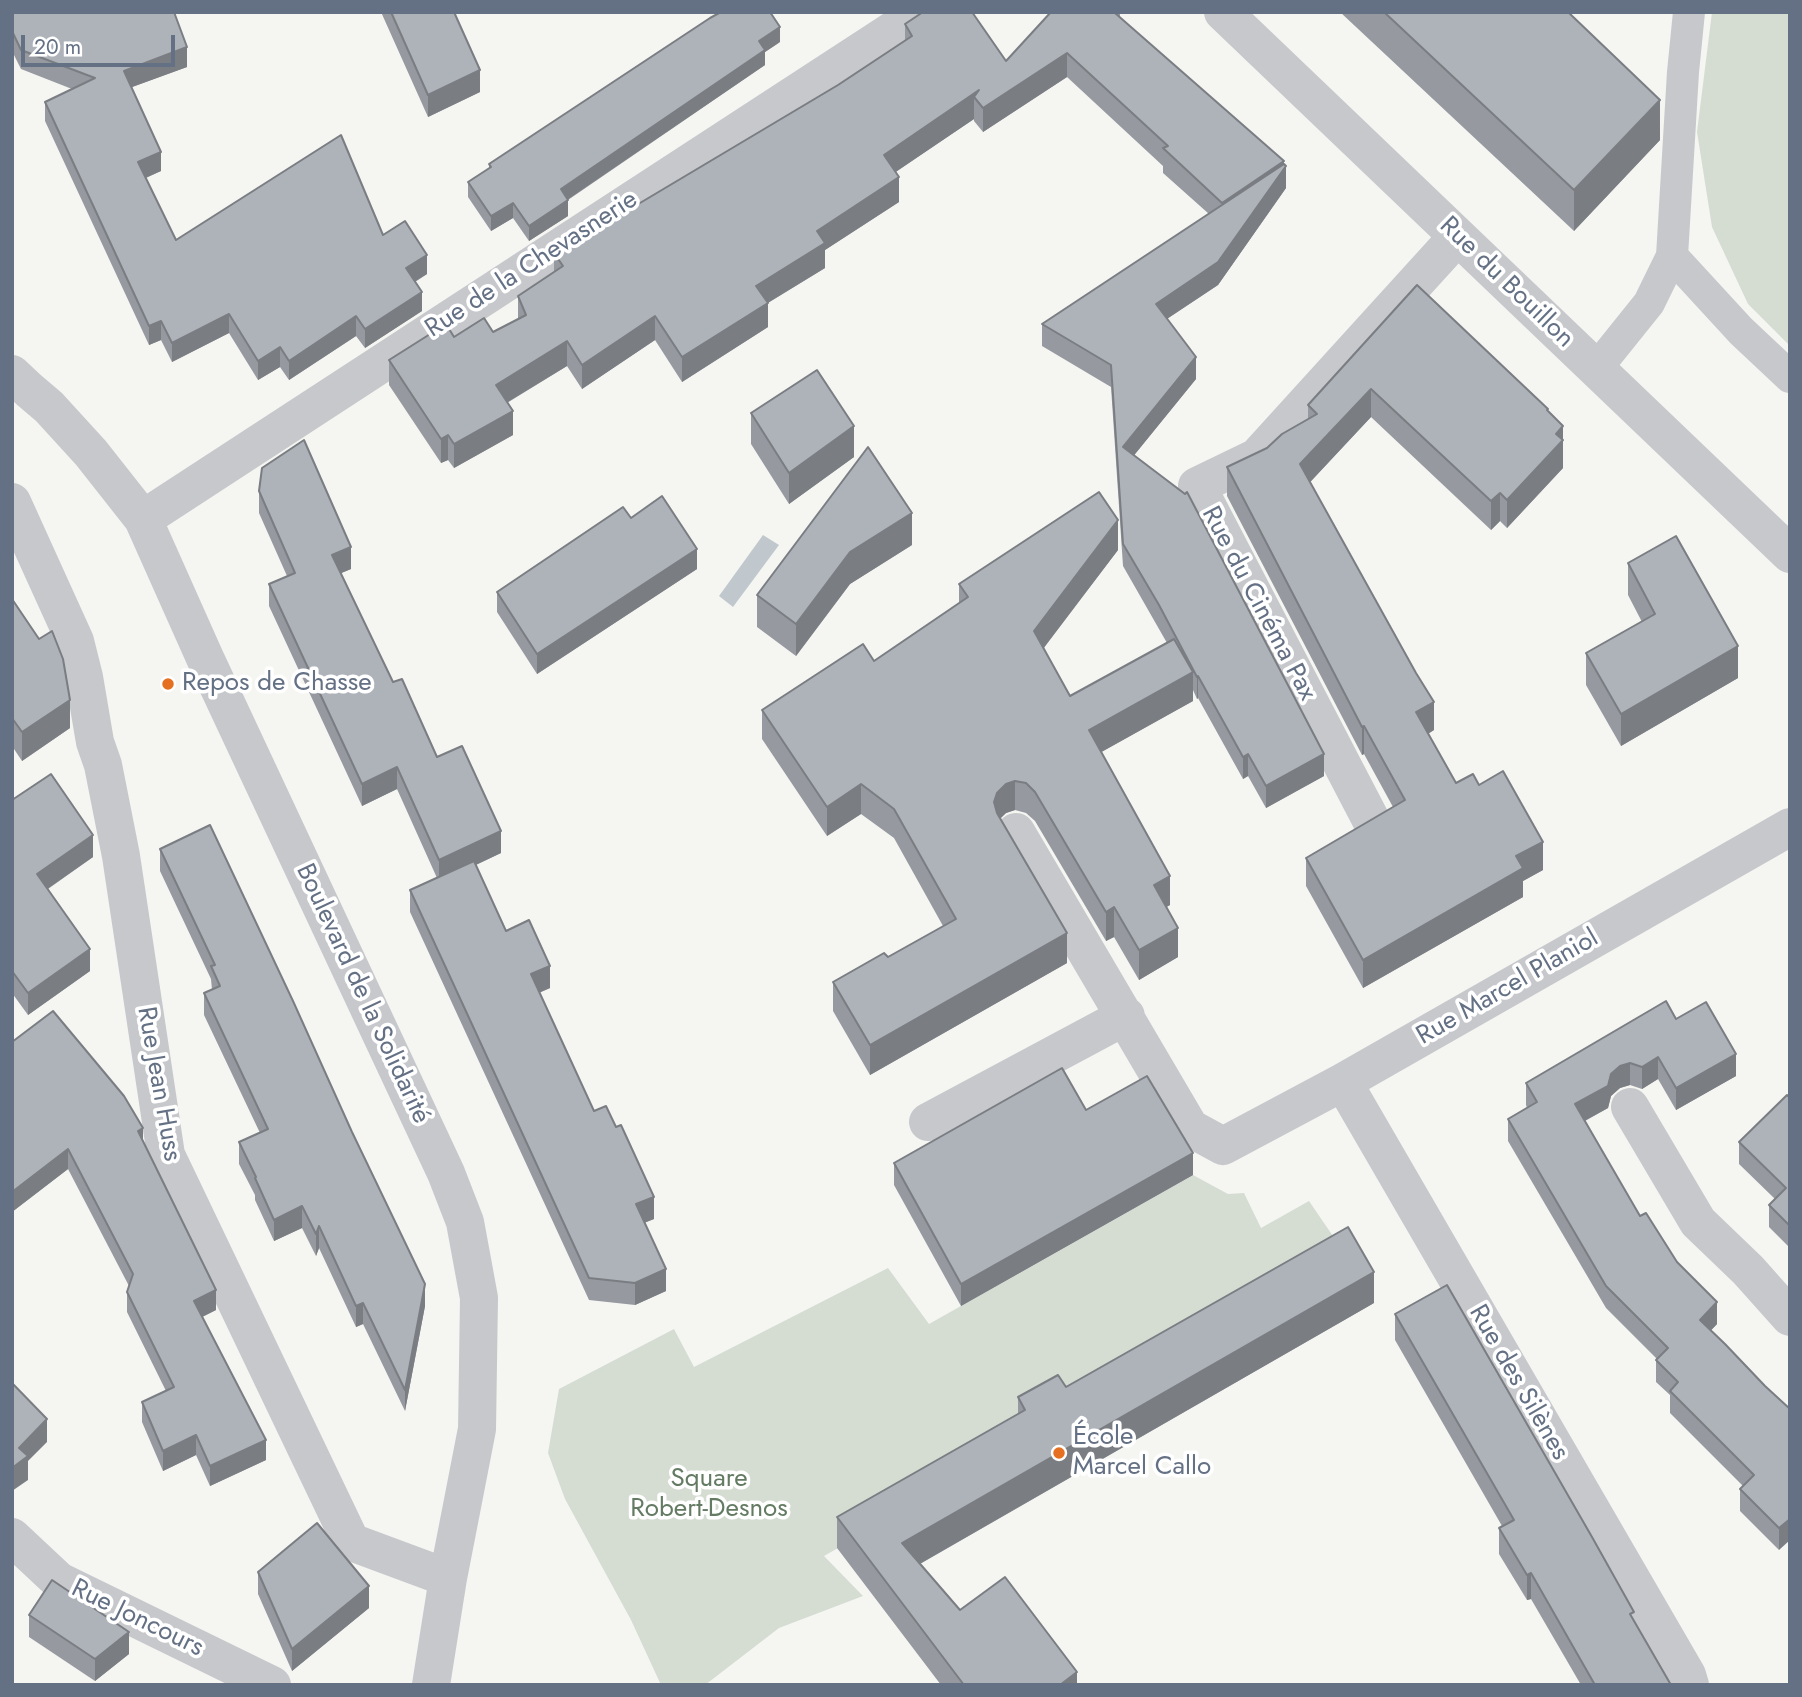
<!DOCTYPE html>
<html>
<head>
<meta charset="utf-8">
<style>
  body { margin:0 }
  #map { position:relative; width:1802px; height:1697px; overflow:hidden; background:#f5f6f2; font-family:Jost,sans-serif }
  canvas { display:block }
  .frame { position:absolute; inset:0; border:14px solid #647084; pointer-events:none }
  .scale { position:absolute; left:21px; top:35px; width:154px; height:32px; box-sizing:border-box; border:4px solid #647084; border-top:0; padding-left:9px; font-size:21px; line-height:24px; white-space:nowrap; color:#647084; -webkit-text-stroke:5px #fff; paint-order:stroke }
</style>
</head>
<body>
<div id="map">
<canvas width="1802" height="1697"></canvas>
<div class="frame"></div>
<div class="scale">20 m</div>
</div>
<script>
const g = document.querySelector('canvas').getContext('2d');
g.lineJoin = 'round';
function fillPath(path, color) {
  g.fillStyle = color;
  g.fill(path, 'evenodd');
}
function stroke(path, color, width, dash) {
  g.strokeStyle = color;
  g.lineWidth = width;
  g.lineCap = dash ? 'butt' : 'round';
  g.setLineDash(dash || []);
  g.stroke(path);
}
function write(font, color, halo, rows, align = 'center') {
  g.font = font + ' Jost,sans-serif';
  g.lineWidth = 7;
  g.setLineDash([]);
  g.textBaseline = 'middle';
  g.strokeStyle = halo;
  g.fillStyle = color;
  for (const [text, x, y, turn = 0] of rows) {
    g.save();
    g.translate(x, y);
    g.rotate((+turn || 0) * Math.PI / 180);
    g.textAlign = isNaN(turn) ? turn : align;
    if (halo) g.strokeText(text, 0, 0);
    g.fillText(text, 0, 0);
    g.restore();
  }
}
fillPath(new Path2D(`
  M 1712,12 L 1790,12 L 1790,346 L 1748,304 L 1712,227 L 1697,132 Z
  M 1193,1175 L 1228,1194 L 1244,1193 L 1261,1228 L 1309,1201 L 1348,1258 L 824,1556 L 863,1596 L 779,1628 L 705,1685 L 661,1685 L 631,1620 L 565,1499 L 548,1453 L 559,1389 L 674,1329 L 694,1367 L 888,1268 L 929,1324 Z`), '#d5ddd3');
fillPath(new Path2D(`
  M 763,535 L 779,545 L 733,607 L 719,596 Z`), '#c0c8ce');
stroke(new Path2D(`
  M 1672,256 L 1741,331 L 1790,377
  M 1596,369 L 1649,303 L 1672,256 L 1683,72 L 1689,12`), '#c6c8cc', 32);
stroke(new Path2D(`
  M 1223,12 L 1790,554
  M 12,374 L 29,390 L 49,407 L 91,453 L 143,519 L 205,658 L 446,1173 L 465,1222 L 479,1298 L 477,1429 L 448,1578 L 431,1685
  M 12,502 L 75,641 L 84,677 L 95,742 L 103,765 L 121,856 L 166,1155 L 351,1542 L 448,1578
  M 143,519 L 921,12
  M 1371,820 L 1197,486 L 1257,457 L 1457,237
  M 1016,832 L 1190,1128 L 1223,1146 L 1343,1082 L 1790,827
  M 1343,1082 L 1687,1675 L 1690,1685
  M 1630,1107 L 1698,1222 L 1748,1270 L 1790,1317
  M 928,1122 L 1126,1016
  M 12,1537 L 59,1581 L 272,1685`), '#c6c8cc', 38);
fillPath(new Path2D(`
  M 12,12 L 187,67 L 132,87 L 161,171 L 146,178 L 176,240 L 383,235 L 427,274 L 415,282 L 422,311 L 365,348 L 356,336 L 289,380 L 280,367 L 258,380 L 229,333 L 172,362 L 161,340 L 149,345 L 45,121 L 45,102 L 72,89 L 21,69 L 12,51 Z
  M 381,12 L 454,12 L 480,92 L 428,117 Z
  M 1120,12 L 1120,17 L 1284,164 L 1286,188 L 1218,285 L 1167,319 L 1196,379 L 1134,455 L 1324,776 L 1266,808 L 1248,776 L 1243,779 L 1198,698 L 1197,699 L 1193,690 L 1193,701 L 1101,752 L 1170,905 L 1166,907 L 1178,957 L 1139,980 L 1114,937 L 1106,941 L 1035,821 L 1026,813 L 1015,810 L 1006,813 L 1000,818 L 1067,963 L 870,1075 L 833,1011 L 833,982 L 888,957 L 943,926 L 894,838 L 861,814 L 827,836 L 762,739 L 762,710 L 874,661 L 959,604 L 959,584 L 1118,550 L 1043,648 L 1070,696 L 1167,643 L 1123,566 L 1111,387 L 1042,346 L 1042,324 L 1209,214 L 1163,173 L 1163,166 L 1067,77 L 983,132 L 974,121 L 974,119 L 895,172 L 899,202 L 825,250 L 825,268 L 768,303 L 768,327 L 682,382 L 655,340 L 582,389 L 567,366 L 507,403 L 513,435 L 454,468 L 448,460 L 441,463 L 389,385 L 389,360 L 454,337 L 493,332 L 518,319 L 518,296 L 554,272 L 554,253 L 593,231 L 838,85 L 905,41 L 905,24 L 1006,61 Z
  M 1340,12 L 1568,12 L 1660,140 L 1574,231 Z
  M 780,42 L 765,52 L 765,65 L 568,200 L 568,216 L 529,241 L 513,218 L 491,231 L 468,197 L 468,182 L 489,169 L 489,164 Z
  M 1417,285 L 1548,411 L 1563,454 L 1563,468 L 1507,528 L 1500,521 L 1491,530 L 1371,417 L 1310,482 L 1434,730 L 1428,734 L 1456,783 L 1479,785 L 1543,870 L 1523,881 L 1523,897 L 1363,988 L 1306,886 L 1306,858 L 1393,807 L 1364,754 L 1362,755 L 1227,496 L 1227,467 L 1267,448 L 1308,419 L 1308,405 Z
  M 751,413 L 854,457 L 789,504 L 751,444 Z
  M 259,491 L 351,569 L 341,573 L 393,682 L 437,757 L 501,853 L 476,865 L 506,931 L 550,988 L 539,993 L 594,1111 L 654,1219 L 644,1223 L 666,1291 L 635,1305 L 589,1300 L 410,912 L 410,890 L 437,878 L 397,789 L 362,806 L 269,606 L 269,584 L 287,576 L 259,513 Z
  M 631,518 L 697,569 L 537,674 L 497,612 L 497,592 Z
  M 912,545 L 850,584 L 796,656 L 757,627 L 757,595 Z
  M 1628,563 L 1738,678 L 1621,746 L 1586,685 L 1586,653 L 1642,622 L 1628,595 Z
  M 12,599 L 70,728 L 22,761 L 12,746 Z
  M 12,800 L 93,857 L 48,889 L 90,971 L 28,1015 L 12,993 Z
  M 160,849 L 425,1306 L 405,1411 L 363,1324 L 356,1327 L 319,1248 L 316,1256 L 302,1228 L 274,1241 L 255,1200 L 255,1195 L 239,1164 L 239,1142 L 260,1133 L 204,1015 L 204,993 L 212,990 L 211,979 L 160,871 Z
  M 1676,1019 L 1736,1076 L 1676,1110 L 1658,1079 L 1642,1089 L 1630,1085 L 1620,1088 L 1611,1096 L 1608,1108 L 1585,1121 L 1640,1216 L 1717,1324 L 1711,1330 L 1765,1386 L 1790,1409 L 1779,1550 L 1740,1511 L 1740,1489 L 1743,1486 L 1670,1413 L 1670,1395 L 1656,1382 L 1656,1360 L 1657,1359 L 1606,1308 L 1508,1141 L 1508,1119 L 1527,1108 L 1526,1105 L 1526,1083 Z
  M 12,1042 L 143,1141 L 216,1310 L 202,1317 L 266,1460 L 210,1486 L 196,1455 L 163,1471 L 142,1422 L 142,1402 L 166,1391 L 127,1312 L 127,1292 L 129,1286 L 68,1169 L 12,1212 Z
  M 1790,1098 L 1790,1248 L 1769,1227 L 1769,1205 L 1775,1199 L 1739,1164 L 1739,1142 Z
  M 1086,1110 L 1193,1175 L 961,1306 L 894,1185 L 894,1163 Z
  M 1374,1303 L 920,1564 L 960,1610 L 1077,1685 L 941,1685 L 837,1548 L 837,1517 L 1018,1414 L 1018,1397 L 1066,1387 Z
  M 1395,1314 L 1634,1621 L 1671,1685 L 1581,1685 L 1531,1599 L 1527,1600 L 1499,1554 L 1499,1528 L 1502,1526 L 1395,1340 Z
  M 258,1572 L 369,1608 L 292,1671 L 258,1594 Z
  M 29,1615 L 129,1654 L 95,1681 L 29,1637 Z`), '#969aa0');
fillPath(new Path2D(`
  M 780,27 L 780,42 L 765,52 L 765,65 L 561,204 L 561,189 L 759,41 Z
  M 187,47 L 187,67 L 124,90 L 124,71 Z
  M 1067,53 L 1067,77 L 983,132 L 983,108 Z
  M 480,70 L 480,92 L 428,117 L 428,95 Z
  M 979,90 L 974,97 L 974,119 L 884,180 L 884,155 Z
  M 1660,100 L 1660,140 L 1574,231 L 1574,190 Z
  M 161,152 L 161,171 L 138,181 L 138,162 Z
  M 1284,161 L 1284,169 L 1286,166 L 1286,188 L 1218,285 L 1156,326 L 1156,304 L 1222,227 L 1222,203 Z
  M 899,177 L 899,202 L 825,250 L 825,268 L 756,310 L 756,286 L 817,231 Z
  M 568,200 L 568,216 L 529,241 L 529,226 Z
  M 513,203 L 513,218 L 491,231 L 491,216 Z
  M 427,255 L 427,274 L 406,287 L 406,268 Z
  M 422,292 L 422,311 L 365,348 L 365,329 Z
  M 768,303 L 768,327 L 682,382 L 682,357 Z
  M 229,314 L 229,333 L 172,362 L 172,343 Z
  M 356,316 L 356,336 L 289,380 L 289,361 Z
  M 655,316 L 655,340 L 582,389 L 582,365 Z
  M 161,321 L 161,340 L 149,345 L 149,326 Z
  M 567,341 L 567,366 L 496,409 L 496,385 Z
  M 280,347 L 280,367 L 258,380 L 258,361 Z
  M 1196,357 L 1196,379 L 1123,469 L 1123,447 Z
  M 1371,389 L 1371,417 L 1300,493 L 1300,464 Z
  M 513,411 L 513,435 L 454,468 L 454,444 Z
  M 854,426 L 854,457 L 789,504 L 789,473 Z
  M 1563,426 L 1563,468 L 1507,528 L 1507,500 L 1556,434 Z
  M 448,435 L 448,460 L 441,463 L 441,439 Z
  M 1500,493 L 1500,521 L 1491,530 L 1491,501 Z
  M 912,513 L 912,545 L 850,584 L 796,656 L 796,624 L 850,552 Z
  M 1118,520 L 1118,550 L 1034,661 L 1034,631 Z
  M 351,547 L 351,569 L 332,577 L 332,555 Z
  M 697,549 L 697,569 L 537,674 L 537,654 Z
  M 1738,646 L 1738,678 L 1621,746 L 1621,714 Z
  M 1193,672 L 1193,701 L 1089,759 L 1089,730 Z
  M 1198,676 L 1198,698 L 1197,699 L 1197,677 Z
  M 70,700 L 70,728 L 22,761 L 22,732 Z
  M 1434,702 L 1434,730 L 1416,741 L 1416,712 Z
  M 1364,726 L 1364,754 L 1362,755 L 1362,727 Z
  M 1248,754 L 1248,776 L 1243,779 L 1243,757 Z
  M 1324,754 L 1324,776 L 1266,808 L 1266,786 Z
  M 397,767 L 397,789 L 362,806 L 362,784 Z
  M 1015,781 L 1015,810 L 1006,813 L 997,822 L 994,802 L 997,793 L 1006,784 Z
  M 861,784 L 861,814 L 827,836 L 827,807 Z
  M 501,831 L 501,853 L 439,882 L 439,860 Z
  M 93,835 L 93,857 L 37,896 L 37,874 Z
  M 1543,842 L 1543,870 L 1523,881 L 1523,897 L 1363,988 L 1363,960 L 1516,856 Z
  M 1170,876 L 1170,905 L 1154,914 L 1154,885 Z
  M 1114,907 L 1114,937 L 1106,941 L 1106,912 Z
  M 1178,928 L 1178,957 L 1139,980 L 1139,950 Z
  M 1067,933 L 1067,963 L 870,1075 L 870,1045 Z
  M 90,949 L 90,971 L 28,1015 L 28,993 Z
  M 550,966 L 550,988 L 531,996 L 531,974 Z
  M 1736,1054 L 1736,1076 L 1676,1110 L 1676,1088 Z
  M 1658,1057 L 1658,1079 L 1642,1089 L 1642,1067 Z
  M 1630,1063 L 1630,1085 L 1620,1088 L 1611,1096 L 1608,1108 L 1575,1126 L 1575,1104 L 1620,1066 Z
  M 143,1128 L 143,1148 L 138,1131 Z
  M 68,1149 L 68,1169 L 12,1212 L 12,1192 Z
  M 1193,1153 L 1193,1175 L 961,1306 L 961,1284 Z
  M 654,1197 L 654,1219 L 636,1226 L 636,1204 Z
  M 302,1206 L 302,1228 L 274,1241 L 274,1220 Z
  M 319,1226 L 319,1248 L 316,1256 L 316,1234 Z
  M 666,1269 L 666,1291 L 635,1305 L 635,1283 Z
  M 1374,1272 L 1374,1303 L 902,1574 L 902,1543 Z
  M 425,1284 L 425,1306 L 405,1411 L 405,1390 Z
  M 216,1290 L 216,1310 L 194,1321 L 194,1301 Z
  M 1717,1302 L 1717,1324 L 1700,1342 L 1700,1320 Z
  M 363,1303 L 363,1324 L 356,1327 L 356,1306 Z
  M 47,1419 L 47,1442 L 28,1461 L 28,1480 L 12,1491 L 12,1468 L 19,1448 Z
  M 196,1435 L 196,1455 L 163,1471 L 163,1451 Z
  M 266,1440 L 266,1460 L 210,1486 L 210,1466 Z
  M 1790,1519 L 1790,1540 L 1779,1550 L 1779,1528 Z
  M 1531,1573 L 1531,1599 L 1527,1600 L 1527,1575 Z
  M 369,1586 L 369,1608 L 292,1671 L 292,1649 Z
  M 129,1632 L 129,1654 L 95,1681 L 95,1659 Z
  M 1077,1672 L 1077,1685 L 1060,1685 Z`), '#7a7d82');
const building = new Path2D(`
  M 12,12 L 174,12 L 187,47 L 124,71 L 161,152 L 138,162 L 176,240 L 341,135 L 383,235 L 405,221 L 427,255 L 406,268 L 422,292 L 365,329 L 356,316 L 289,361 L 280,347 L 258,361 L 229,314 L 172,343 L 161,321 L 149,326 L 45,102 L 95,78 L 21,50 L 12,31 Z
  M 391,12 L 454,12 L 480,70 L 428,95 Z
  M 721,12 L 770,12 L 780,27 L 759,41 L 765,50 L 561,189 L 568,200 L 529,226 L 513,203 L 491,216 L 468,182 L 491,167 L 489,164 L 710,18 Z
  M 923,12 L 972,12 L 1006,61 L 1051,12 L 1116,12 L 1115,13 L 1284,161 L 1222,203 L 1163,148 L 1168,146 L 1067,53 L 983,108 L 974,97 L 979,90 L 884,155 L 899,177 L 817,231 L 825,243 L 756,286 L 768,303 L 682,357 L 655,316 L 582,365 L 567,341 L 496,385 L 513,411 L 454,444 L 448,435 L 441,439 L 389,360 L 446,324 L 454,337 L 484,318 L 493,332 L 526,315 L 518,296 L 563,266 L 554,253 L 592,228 L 593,231 L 838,85 L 912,36 L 905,24 Z
  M 1384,12 L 1568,12 L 1660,100 L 1574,190 Z
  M 1284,164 L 1286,166 L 1218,262 L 1156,304 L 1196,357 L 1123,447 L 1185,494 L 1187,492 L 1324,754 L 1266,786 L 1248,754 L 1243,757 L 1198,676 L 1197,677 L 1159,605 L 1123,544 L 1111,365 L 1042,324 Z
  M 1417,285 L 1548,409 L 1547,410 L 1563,426 L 1556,434 L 1563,440 L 1507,500 L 1500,493 L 1491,501 L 1371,389 L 1300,464 L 1416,673 L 1434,702 L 1416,712 L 1456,783 L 1473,774 L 1479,785 L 1503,771 L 1543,842 L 1516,856 L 1523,868 L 1363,960 L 1306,858 L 1405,800 L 1364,726 L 1362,727 L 1227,467 L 1267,448 L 1282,434 L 1317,414 L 1308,405 Z
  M 817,370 L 854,426 L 789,473 L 751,413 Z
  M 304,440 L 351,547 L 332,555 L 393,682 L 402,679 L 437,757 L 462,746 L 501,831 L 439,860 L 397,767 L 362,784 L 269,584 L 295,573 L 259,491 L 262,468 Z
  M 868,447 L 912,513 L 850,552 L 796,624 L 757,595 Z
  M 1099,492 L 1118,520 L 1034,631 L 1070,696 L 1174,639 L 1193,672 L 1089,730 L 1170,876 L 1154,885 L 1178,928 L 1139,950 L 1114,907 L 1106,912 L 1035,792 L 1026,783 L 1015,781 L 1006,784 L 997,793 L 994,802 L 997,813 L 1067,933 L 870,1045 L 833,982 L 884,953 L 888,957 L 956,919 L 894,809 L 861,784 L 827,807 L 762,710 L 863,644 L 874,661 L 968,597 L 959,584 Z
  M 662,496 L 697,549 L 537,654 L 497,592 L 623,507 L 631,518 Z
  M 1676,536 L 1738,646 L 1621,714 L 1586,653 L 1655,614 L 1628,563 Z
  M 12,599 L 39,639 L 52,631 L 63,659 L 70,700 L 22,732 L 12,718 Z
  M 51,774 L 93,835 L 37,874 L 90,949 L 28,993 L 12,971 L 12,800 Z
  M 210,825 L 293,1001 L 352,1132 L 425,1284 L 405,1390 L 363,1303 L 356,1306 L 319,1226 L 316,1234 L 302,1206 L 274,1220 L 255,1178 L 256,1177 L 239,1142 L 268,1129 L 204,993 L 220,986 L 211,966 L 215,965 L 160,849 Z
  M 474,861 L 506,931 L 529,920 L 550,966 L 531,974 L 594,1111 L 606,1106 L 616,1127 L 621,1125 L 654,1197 L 636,1204 L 666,1269 L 635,1283 L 589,1278 L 410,890 Z
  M 1666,1001 L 1676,1019 L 1706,1002 L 1736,1054 L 1676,1088 L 1658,1057 L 1642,1067 L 1630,1063 L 1620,1066 L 1611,1074 L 1608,1086 L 1575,1104 L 1640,1216 L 1646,1213 L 1677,1262 L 1717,1302 L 1700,1320 L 1725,1344 L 1765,1386 L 1790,1409 L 1790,1519 L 1779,1528 L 1740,1489 L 1754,1475 L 1670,1391 L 1678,1382 L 1656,1360 L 1668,1348 L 1606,1286 L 1508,1119 L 1537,1102 L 1526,1083 Z
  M 53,1011 L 124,1096 L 143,1128 L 138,1131 L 216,1290 L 194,1301 L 266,1440 L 210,1466 L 196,1435 L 163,1451 L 142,1402 L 174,1387 L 127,1292 L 133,1274 L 68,1149 L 12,1192 L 12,1042 Z
  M 1062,1068 L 1086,1110 L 1147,1076 L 1193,1153 L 961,1284 L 894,1163 Z
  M 1787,1095 L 1790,1098 L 1790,1226 L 1769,1205 L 1786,1188 L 1739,1142 Z
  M 1348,1227 L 1374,1272 L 902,1543 L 960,1610 L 1005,1577 L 1077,1672 L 1060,1685 L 964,1685 L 837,1517 L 1025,1410 L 1018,1397 L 1058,1375 L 1066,1387 Z
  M 1447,1285 L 1592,1537 L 1634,1612 L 1630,1614 L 1671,1685 L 1595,1685 L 1531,1573 L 1527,1575 L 1499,1528 L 1514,1520 L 1395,1314 Z
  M 12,1383 L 47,1419 L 19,1448 L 28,1456 L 12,1468 Z
  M 317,1523 L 369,1586 L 292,1649 L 258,1572 Z
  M 52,1580 L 129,1632 L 95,1659 L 29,1615 Z`);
fillPath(building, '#aeb3ba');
stroke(building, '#7a7d82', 2);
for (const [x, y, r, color] of [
  [168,684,7,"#e67021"],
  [1059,1453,7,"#e67021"]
]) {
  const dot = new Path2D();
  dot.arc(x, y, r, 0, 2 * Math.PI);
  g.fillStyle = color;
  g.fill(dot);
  stroke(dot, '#fff', 2.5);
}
write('26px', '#647084', '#fff', [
  ["Rue de la Chevasnerie",532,265,-33],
  ["Rue du Bouillon",1506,283,44],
  ["Rue du Cinéma Pax",1258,604,62],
  ["Rue Marcel Planiol",1508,988,-30],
  ["Boulevard de la Solidarité",362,994,65],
  ["Rue Jean Huss",158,1084,80],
  ["Rue des Silènes",1518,1383,60],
  ["Rue Joncours",137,1619,26]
]);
write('26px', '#647084', '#fff', [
  ["Repos de Chasse",182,684],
  ["École",1073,1438],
  ["Marcel Callo",1073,1468]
], 'left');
write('26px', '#647b63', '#fff', [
  ["Square",709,1480],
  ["Robert-Desnos",709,1510]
]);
</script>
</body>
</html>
